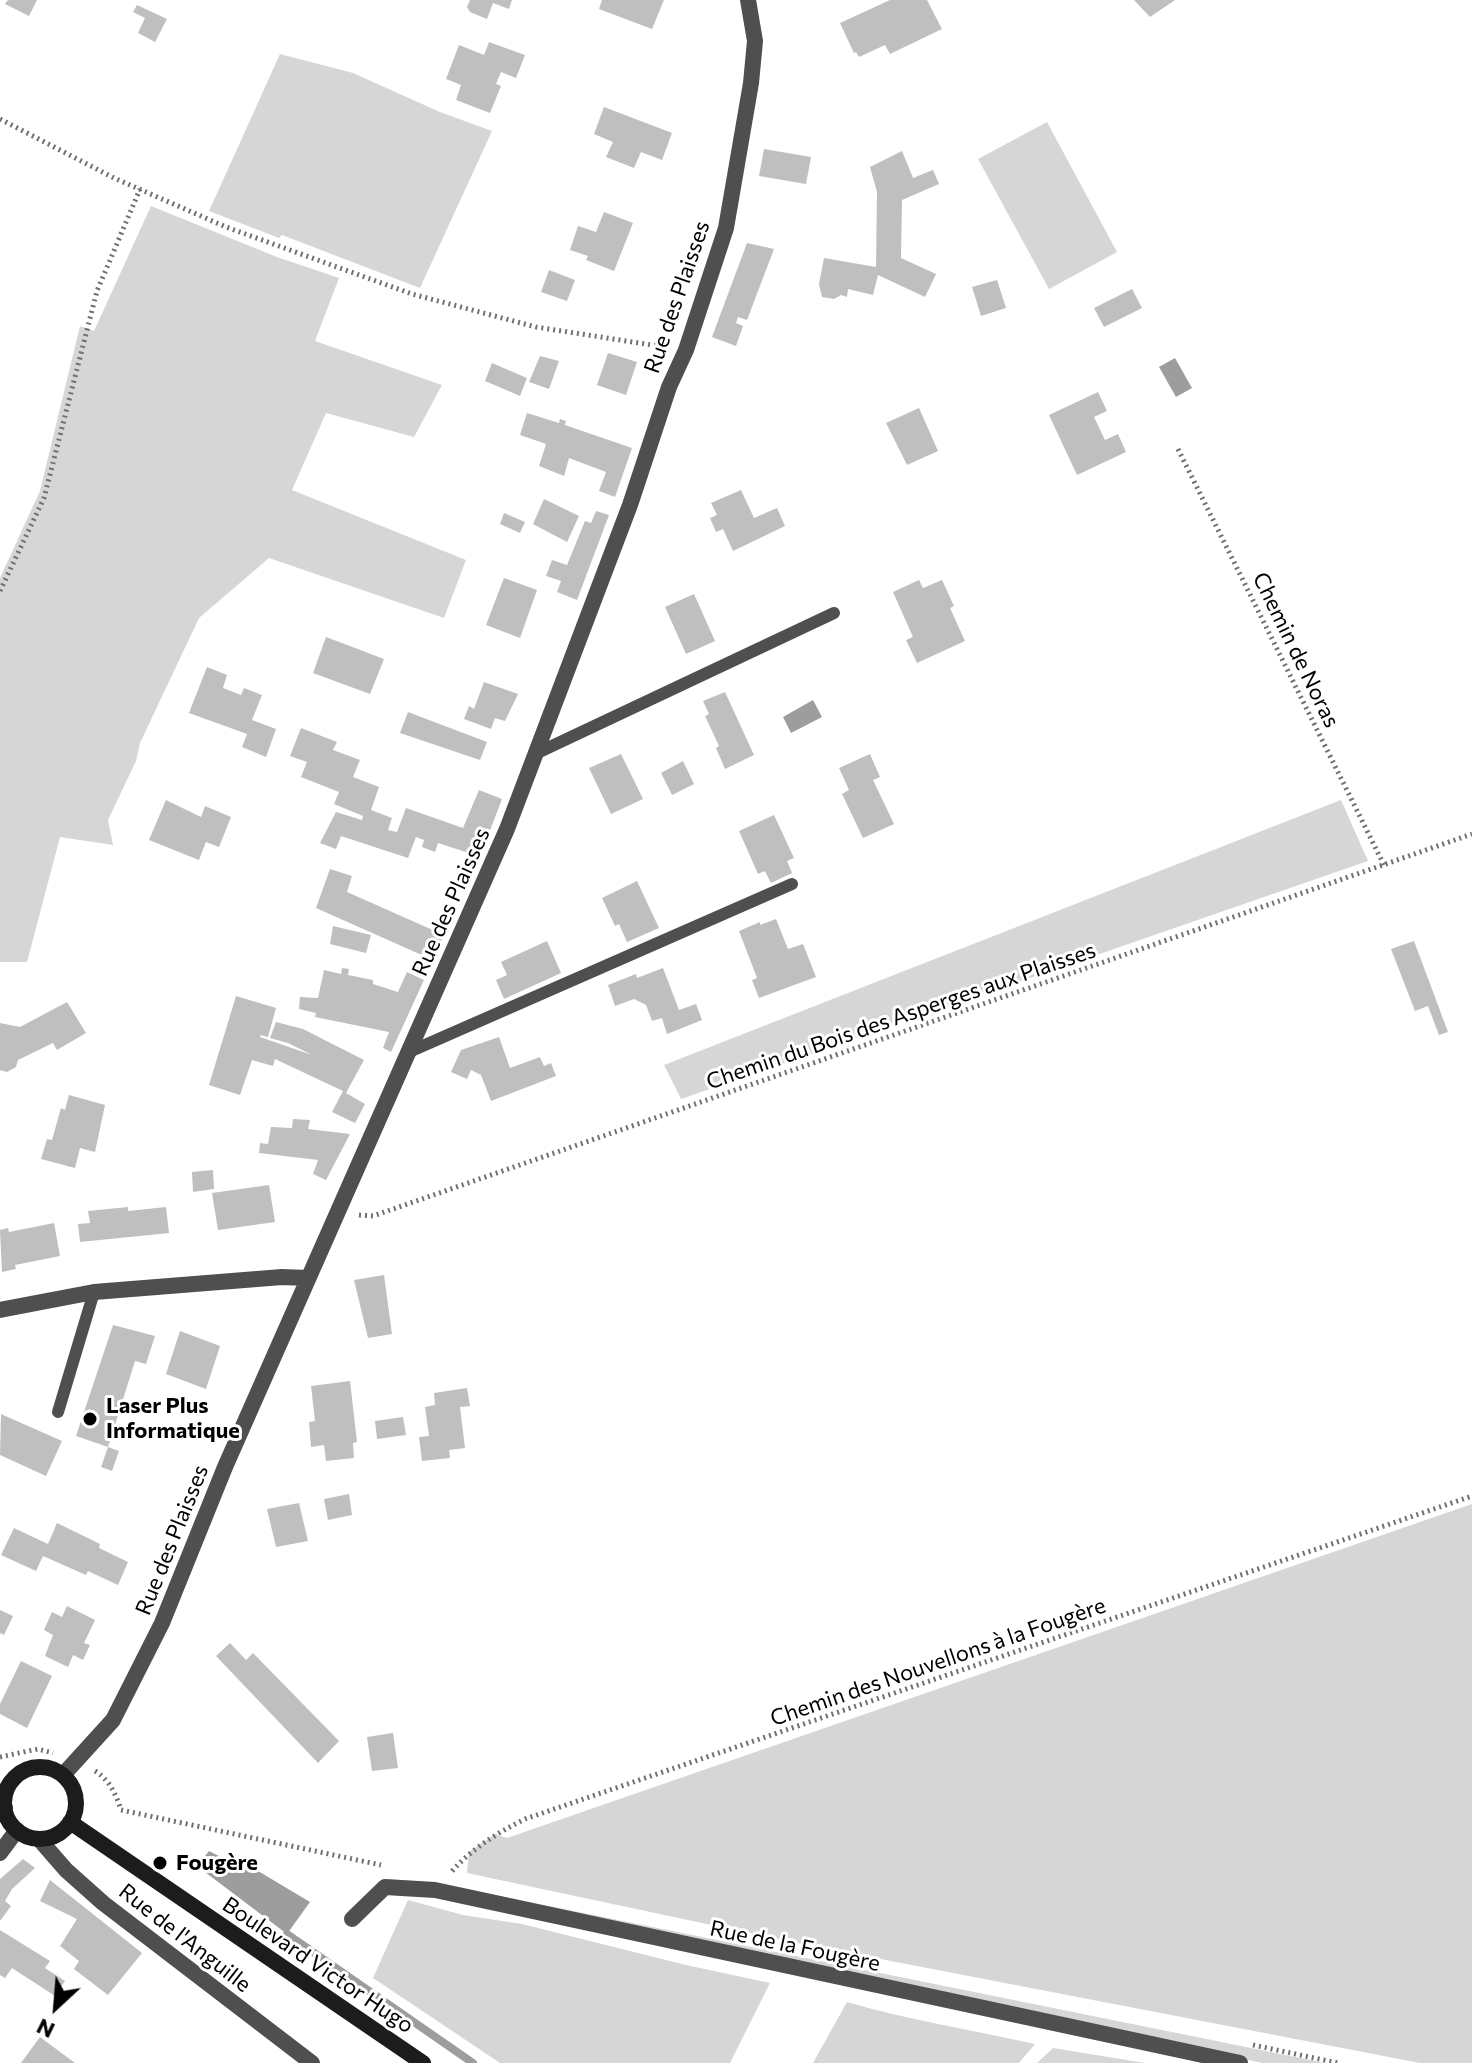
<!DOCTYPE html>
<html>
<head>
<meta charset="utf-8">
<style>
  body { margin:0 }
  #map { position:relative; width:1472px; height:2063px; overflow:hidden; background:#fff; font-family:Commissioner,sans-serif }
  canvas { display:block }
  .north { position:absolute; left:16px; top:1967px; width:80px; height:80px; -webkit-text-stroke:6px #fff; paint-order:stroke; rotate:206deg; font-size:22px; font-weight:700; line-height:32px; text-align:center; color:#000 }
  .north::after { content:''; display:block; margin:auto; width:28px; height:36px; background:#000; clip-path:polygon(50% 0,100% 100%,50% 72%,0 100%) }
</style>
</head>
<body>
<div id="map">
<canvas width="1472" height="2063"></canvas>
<div class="north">N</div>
</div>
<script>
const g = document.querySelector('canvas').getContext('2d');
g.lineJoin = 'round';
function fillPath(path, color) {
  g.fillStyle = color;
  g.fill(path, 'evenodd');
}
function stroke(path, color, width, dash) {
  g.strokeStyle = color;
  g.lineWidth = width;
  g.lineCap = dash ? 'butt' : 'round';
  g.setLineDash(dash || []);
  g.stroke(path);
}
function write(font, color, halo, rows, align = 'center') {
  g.font = font + ' Commissioner,sans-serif';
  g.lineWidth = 6;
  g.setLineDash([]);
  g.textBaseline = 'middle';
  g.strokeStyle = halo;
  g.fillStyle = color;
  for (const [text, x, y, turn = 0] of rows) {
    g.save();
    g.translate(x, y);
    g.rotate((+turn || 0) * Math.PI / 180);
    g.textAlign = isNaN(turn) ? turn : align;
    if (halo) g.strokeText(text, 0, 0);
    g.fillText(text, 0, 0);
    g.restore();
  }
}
fillPath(new Path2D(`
  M 280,54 L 353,73 L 440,112 L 492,131 L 420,288 L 282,235 L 279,238 L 209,211 Z
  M 1047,122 L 1117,252 L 1049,289 L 978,159 Z
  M 151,206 L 277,257 L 339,278 L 315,341 L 442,385 L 414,437 L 326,413 L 292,490 L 466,560 L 444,618 L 269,558 L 199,618 L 140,743 L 136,761 L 108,820 L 113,845 L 60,837 L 27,962 L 0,962 L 0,578 L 40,491 L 80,326 L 94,331 Z
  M 1341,800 L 1368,861 L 681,1099 L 664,1065 Z
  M 1472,1504 L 1472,2063 L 1420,2063 L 782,1940 L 467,1873 L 469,1852 L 495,1834 L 507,1838 Z
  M 470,1890 L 1325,2063 L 1262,2063 Z
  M 408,1900 L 463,1915 L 522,1924 L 686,1965 L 770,1983 L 730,2063 L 500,2063 L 373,1978 Z
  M 847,2002 C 909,2020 972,2030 1035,2044 L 1019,2063 L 813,2063 Z
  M 1053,2048 L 1145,2063 L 1037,2063 Z`), '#d6d6d6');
fillPath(new Path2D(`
  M 1175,358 L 1192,388 L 1176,397 L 1159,367 Z
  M 813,700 L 822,717 L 791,733 L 783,717 Z
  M 209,1851 L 233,1863 L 248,1865 L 310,1902 L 287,1934 L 197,1866 Z`), '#9d9d9d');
stroke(new Path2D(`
  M 287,1934 L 473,2063`), '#9d9d9d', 8);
fillPath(new Path2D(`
  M 8,0 L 37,0 L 29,16 L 5,4 Z
  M 470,0 L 512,0 L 509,9 L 493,3 L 487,19 L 470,12 L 467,7 Z
  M 602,0 L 664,0 L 652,29 L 599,9 Z
  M 890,0 L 927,0 L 942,29 L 890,54 L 885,45 L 859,57 L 856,52 L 854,53 L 840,23 Z
  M 1134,0 L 1175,0 L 1150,17 Z
  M 137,5 L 167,19 L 155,42 L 138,33 L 145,18 L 133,12 Z
  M 489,42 L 525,55 L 516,78 L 501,72 L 496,84 L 501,86 L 490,113 L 456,100 L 461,85 L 446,79 L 459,45 L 484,55 Z
  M 604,107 L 672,133 L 662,160 L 641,152 L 634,168 L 606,157 L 613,142 L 594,134 Z
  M 764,149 L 811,157 L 806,184 L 759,176 Z
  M 902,151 L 913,178 L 933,170 L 939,184 L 902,200 L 901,258 L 936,274 L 925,297 L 878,275 L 873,295 L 848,289 L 847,297 L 841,295 L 834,299 L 822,297 L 819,284 L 824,258 L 876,267 L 877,192 L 870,167 Z
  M 604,212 L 633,223 L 614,271 L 586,260 L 588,256 L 570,250 L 578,226 L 596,232 Z
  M 747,243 L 774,249 L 747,320 L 738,317 L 736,323 L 743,326 L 736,346 L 712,337 Z
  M 549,270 L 575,280 L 567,301 L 541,292 Z
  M 997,280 L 1006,308 L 981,316 L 972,287 Z
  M 1132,289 L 1142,308 L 1104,327 L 1094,308 Z
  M 608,353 L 637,362 L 626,395 L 597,385 Z
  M 540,356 L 559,361 L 549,389 L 529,382 Z
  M 492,363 L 527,378 L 520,396 L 485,381 Z
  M 1098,392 L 1107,411 L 1094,417 L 1105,440 L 1118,434 L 1126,452 L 1077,475 L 1049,415 Z
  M 919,408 L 938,451 L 907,465 L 886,423 Z
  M 527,413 L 559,423 L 560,419 L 566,421 L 565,425 L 632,448 L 615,497 L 599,491 L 606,472 L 569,458 L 564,476 L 539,466 L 546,444 L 520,435 Z
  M 741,490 L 754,518 L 777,508 L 785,526 L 733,551 L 723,529 L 716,532 L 710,518 L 717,515 L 711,503 Z
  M 544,499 L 579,516 L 567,542 L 533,524 Z
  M 596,511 L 609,515 L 577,600 L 557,592 L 561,581 L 546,576 L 552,560 L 567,565 L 585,521 L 591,523 Z
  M 504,513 L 525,522 L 520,533 L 500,524 Z
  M 504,578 L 537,590 L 520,638 L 486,625 Z
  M 919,580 L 923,588 L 942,580 L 954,606 L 950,608 L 965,641 L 917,663 L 906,640 L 913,637 L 893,592 Z
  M 694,594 L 715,641 L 686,654 L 665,607 Z
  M 326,637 L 384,659 L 370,694 L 313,673 Z
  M 207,667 L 227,675 L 223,688 L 241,695 L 244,688 L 262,695 L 252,720 L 276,729 L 266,757 L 242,747 L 247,734 L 189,713 Z
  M 484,682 L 518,694 L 505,721 L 495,718 L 491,729 L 464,719 L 469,706 L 474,709 Z
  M 725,692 L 754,755 L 725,769 L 716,748 L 719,746 L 705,716 L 709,714 L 703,701 Z
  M 408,712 L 487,742 L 480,760 L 400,733 Z
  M 301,728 L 337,742 L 333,750 L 360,760 L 353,777 L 379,787 L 371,810 L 392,818 L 388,830 L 397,832 L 406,808 L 463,828 L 479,790 L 502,799 L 476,867 L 468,864 L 472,854 L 438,843 L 435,852 L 422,847 L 424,840 L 416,837 L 408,858 L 341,836 L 336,849 L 320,843 L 336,812 L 362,820 L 363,816 L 334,804 L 339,792 L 301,777 L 307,762 L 290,756 Z
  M 621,754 L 643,799 L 611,814 L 589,768 Z
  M 870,754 L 880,777 L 873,780 L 894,824 L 863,838 L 842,794 L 849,790 L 839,768 Z
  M 683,761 L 694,784 L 672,795 L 661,773 Z
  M 166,800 L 201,817 L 205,806 L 231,817 L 219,847 L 206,842 L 199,860 L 149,840 Z
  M 774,815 L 794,858 L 787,861 L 792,873 L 771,883 L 765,871 L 758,874 L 739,831 Z
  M 330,869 L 352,876 L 347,892 L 444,935 L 433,960 L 316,908 Z
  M 637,881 L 659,928 L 627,942 L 619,924 L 615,926 L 602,898 Z
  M 776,919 L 788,949 L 803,944 L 816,977 L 759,998 L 752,980 L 757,978 L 739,931 L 760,922 L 760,925 Z
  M 333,926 L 371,935 L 366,953 L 330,944 Z
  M 547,941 L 561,973 L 504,999 L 496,980 L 507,975 L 501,962 Z
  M 1414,941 L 1448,1032 L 1439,1035 L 1428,1006 L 1415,1011 L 1391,949 Z
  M 342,968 L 349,969 L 348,975 L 373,980 L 373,984 L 398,992 L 407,972 L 424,980 L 391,1052 L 383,1048 L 389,1032 L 315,1017 L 316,1013 L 299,1009 L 300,997 L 318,998 L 324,970 L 341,974 Z
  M 663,968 L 679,1010 L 696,1004 L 702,1020 L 667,1034 L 662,1018 L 652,1021 L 646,1005 L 634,999 L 615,1006 L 608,985 L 636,974 L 637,978 Z
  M 236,996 L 276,1008 L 268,1037 L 261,1035 L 260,1037 L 312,1055 L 288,1043 L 270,1038 L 276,1022 L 303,1029 L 364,1060 L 346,1093 L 365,1104 L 355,1123 L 332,1112 L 343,1091 L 275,1059 L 273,1066 L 252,1060 L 240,1095 L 209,1085 Z
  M 67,1002 L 86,1033 L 57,1050 L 53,1043 L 18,1060 L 16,1067 L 7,1072 L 0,1070 L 0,1023 L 20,1027 Z
  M 499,1037 L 510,1068 L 540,1057 L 544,1066 L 551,1063 L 556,1076 L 491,1101 L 481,1075 L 471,1070 L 467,1079 L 451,1072 L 461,1050 Z
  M 69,1095 L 105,1105 L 95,1152 L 80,1148 L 75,1168 L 41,1159 L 47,1139 L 52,1140 L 61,1108 L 65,1110 Z
  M 293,1119 L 310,1120 L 308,1129 L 350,1134 L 326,1180 L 313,1174 L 318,1160 L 259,1153 L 260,1143 L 268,1144 L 271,1127 L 292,1128 Z
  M 213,1170 L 214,1189 L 193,1192 L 192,1172 Z
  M 269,1185 L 275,1222 L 218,1230 L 212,1193 Z
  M 128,1207 L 128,1211 L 166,1207 L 169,1233 L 80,1242 L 78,1224 L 90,1223 L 88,1211 Z
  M 54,1223 L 60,1256 L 15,1265 L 16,1269 L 2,1272 L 0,1230 L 8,1228 L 9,1232 Z
  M 384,1275 L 392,1334 L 368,1338 L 354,1280 Z
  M 113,1325 L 155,1336 L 146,1364 L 135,1361 L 108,1447 L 76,1436 Z
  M 180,1331 L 220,1346 L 206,1389 L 166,1374 Z
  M 350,1381 L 357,1442 L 353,1443 L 354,1458 L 326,1461 L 324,1445 L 311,1447 L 309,1422 L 315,1421 L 311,1386 Z
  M 467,1388 L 470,1406 L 460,1407 L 465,1448 L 449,1450 L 450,1458 L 422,1461 L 419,1437 L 429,1436 L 425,1407 L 435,1405 L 434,1393 Z
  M 1,1414 L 62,1441 L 46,1476 L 0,1455 Z
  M 403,1417 L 406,1435 L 377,1439 L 375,1421 Z
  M 108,1447 L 119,1451 L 112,1471 L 101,1467 Z
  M 349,1494 L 352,1515 L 328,1520 L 324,1499 Z
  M 299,1503 L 308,1541 L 276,1547 L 267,1509 Z
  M 57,1523 L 100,1544 L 99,1548 L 128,1562 L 118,1585 L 88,1571 L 86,1575 L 43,1556 L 36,1571 L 1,1555 L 14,1528 L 48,1544 Z
  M 67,1606 L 95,1620 L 84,1643 L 90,1645 L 83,1660 L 73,1655 L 68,1667 L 45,1656 L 53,1635 L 44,1630 L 52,1612 L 62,1617 Z
  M 0,1610 L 13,1616 L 4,1635 L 0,1633 Z
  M 230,1643 L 246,1660 L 253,1653 L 339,1741 L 318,1763 L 216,1656 Z
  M 21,1661 L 52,1676 L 27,1728 L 0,1714 L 0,1704 Z
  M 393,1733 L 398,1768 L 372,1771 L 367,1737 Z
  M 23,1859 L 35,1868 L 12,1889 L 5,1901 L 11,1906 L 0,1921 L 0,1879 Z
  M 50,1880 L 142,1953 L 108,1995 L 74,1969 L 79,1961 L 60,1946 L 77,1919 L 40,1901 Z
  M 0,1930 L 50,1961 L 45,1968 L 65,1981 L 55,1996 L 12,1968 L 5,1978 L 0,1975 Z
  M 40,2037 L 75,2063 L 21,2063 Z`), '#bfbfbf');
stroke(new Path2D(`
  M 0,119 L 114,178 L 226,227 L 412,294 L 536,327 L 665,347
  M 1178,449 L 1384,865
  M 0,591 L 44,498 L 97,291 L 140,189
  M 359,1215 L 373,1216 L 1472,834
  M 0,1757 L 38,1749 L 53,1753
  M 95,1771 C 110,1780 116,1795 121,1810 L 381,1865
  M 452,1871 C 474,1847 497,1833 525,1819 L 1472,1496
  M 1253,2045 L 1338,2063`), '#717171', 5, [2, 4]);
stroke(new Path2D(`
  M 535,754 L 834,613
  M 409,1052 L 792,884
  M 58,1412 L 94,1292`), '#4f4f4f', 12);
stroke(new Path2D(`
  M 0,1310 L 94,1292 L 282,1277 L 307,1278
  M 63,1775 L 113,1720 L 162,1623 L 225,1467 L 507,829 L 630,505 L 669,387 L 686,350 L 726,228 L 751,83 L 755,41 L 748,0
  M 0,1807 L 5,1808
  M 39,1839 L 66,1870 L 103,1903 L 312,2063
  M 0,1853 L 17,1830
  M 352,1919 L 385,1887 L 435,1890 L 1240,2063`), '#4f4f4f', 16);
stroke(new Path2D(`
  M4 1803a36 36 0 1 1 72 0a36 36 0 1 1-72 0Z
  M 70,1822 L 423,2063`), '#1c1c1c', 16);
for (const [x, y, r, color] of [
  [90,1419,8,"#000"],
  [160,1863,8,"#000"]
]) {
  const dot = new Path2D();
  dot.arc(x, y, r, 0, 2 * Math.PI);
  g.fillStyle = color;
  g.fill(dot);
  stroke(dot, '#fff', 3);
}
write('22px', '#000', '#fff', [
  ["Rue des Plaisses",677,297,-71],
  ["Chemin de Noras",1296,650,64],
  ["Rue des Plaisses",451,902,-66],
  ["Chemin du Bois des Asperges aux Plaisses",901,1016,-19],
  ["Rue des Plaisses",172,1540,-68],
  ["Chemin des Nouvellons à la Fougère",938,1662,-19],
  ["Rue de l'Anguille",185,1938,38],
  ["Rue de la Fougère",795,1946,12],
  ["Boulevard Victor Hugo",318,1965,34]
]);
write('bold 22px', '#000', '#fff', [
  ["Laser Plus",106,1406],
  ["Informatique",106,1431],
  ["Fougère",176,1863]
], 'left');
</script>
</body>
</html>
